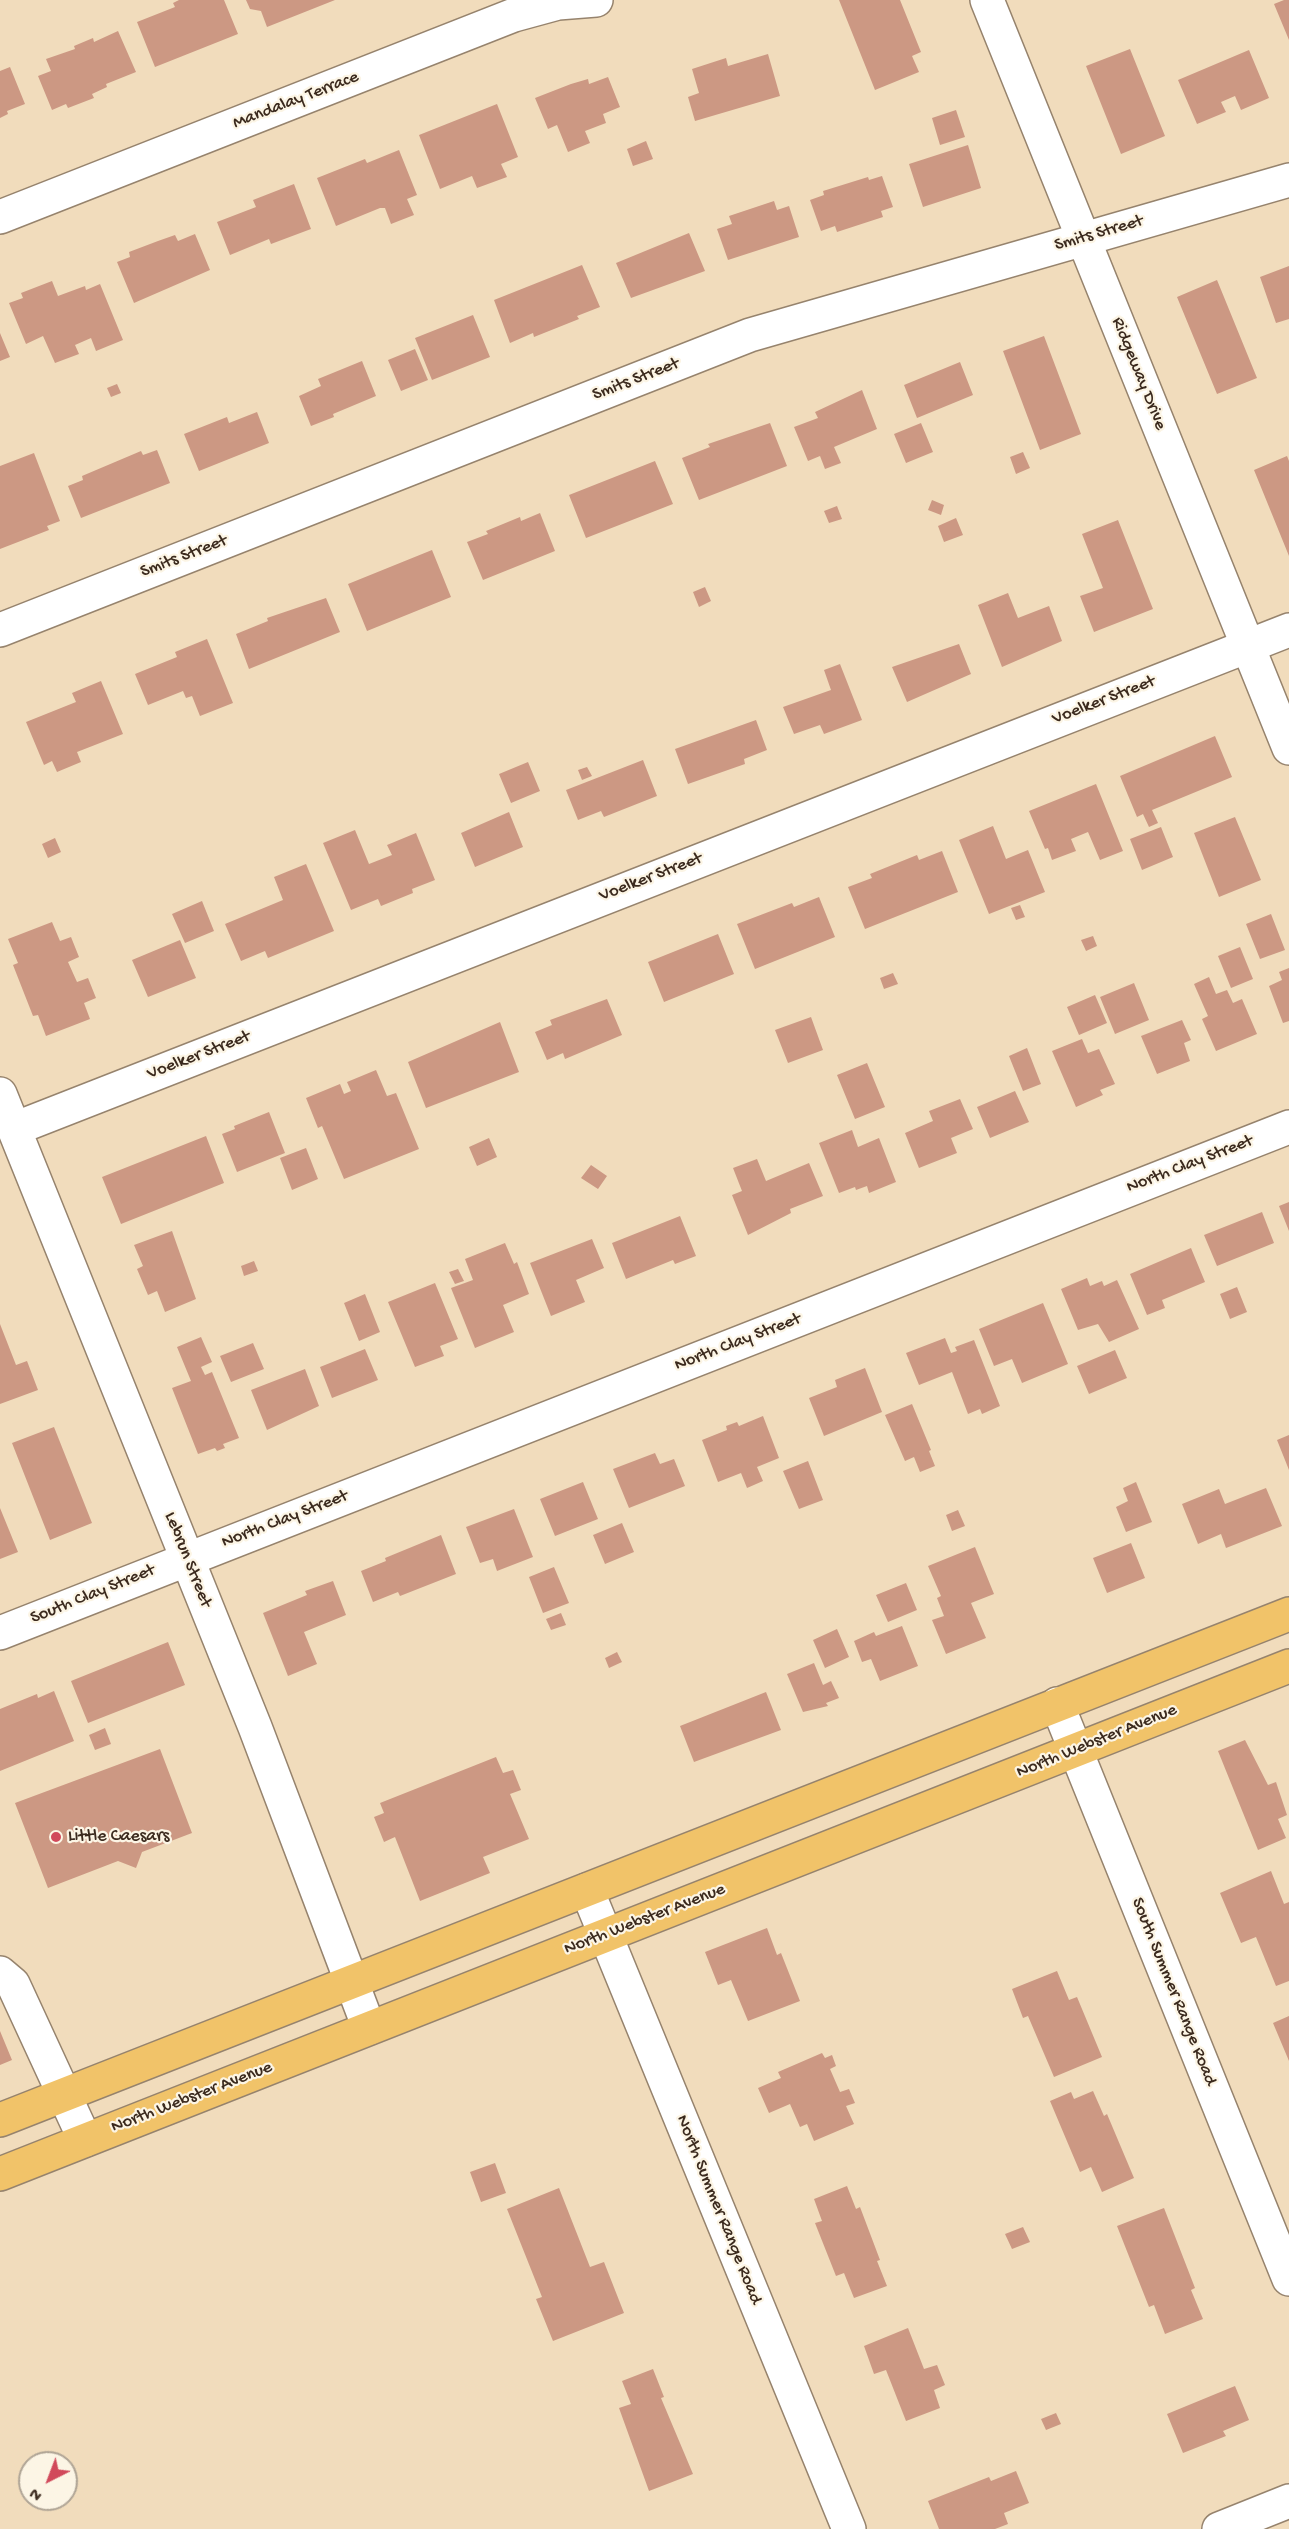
<!DOCTYPE html>
<html>
<head>
<meta charset="utf-8">
<style>
  body { margin:0 }
  #map { position:relative; width:1289px; height:2529px; overflow:hidden; background:#f1dcbc; font-family:"Gochi Hand",sans-serif }
  canvas { display:block }
  .north { position:absolute; left:18px; top:2451px; width:60px; height:60px; box-sizing:border-box; background:#fcf5e5; border:2px solid #afa495; border-radius:50%; rotate:222deg; font-size:16px; font-weight:700; line-height:24px; text-align:center; color:#3b2a1e }
  .north::after { content:''; display:block; margin:auto; width:21px; height:27px; background:#d1495b; clip-path:polygon(50% 0,100% 100%,50% 72%,0 100%) }
</style>
</head>
<body>
<div id="map">
<canvas width="1289" height="2529"></canvas>
<div class="north">N</div>
</div>
<script>
const g = document.querySelector('canvas').getContext('2d');
g.lineJoin = 'round';
function fillPath(path, color) {
  g.fillStyle = color;
  g.fill(path, 'evenodd');
}
function stroke(path, color, width, dash) {
  g.strokeStyle = color;
  g.lineWidth = width;
  g.lineCap = dash ? 'butt' : 'round';
  g.setLineDash(dash || []);
  g.stroke(path);
}
function write(font, color, halo, rows, align = 'center') {
  g.font = font + ' "Gochi Hand",sans-serif';
  g.lineWidth = 4.5;
  g.setLineDash([]);
  g.textBaseline = 'middle';
  g.strokeStyle = halo;
  g.fillStyle = color;
  for (const [text, x, y, turn = 0] of rows) {
    g.save();
    g.translate(x, y);
    g.rotate((+turn || 0) * Math.PI / 180);
    g.textAlign = isNaN(turn) ? turn : align;
    if (halo) g.strokeText(text, 0, 0);
    g.fillText(text, 0, 0);
    g.restore();
  }
}
fillPath(new Path2D(`
  M 179,0 L 224,0 L 238,34 L 155,67 L 137,22 L 175,7 L 173,3 Z
  M 246,0 L 335,0 L 267,27 L 261,11 L 250,9 Z
  M 839,0 L 900,0 L 921,52 L 912,56 L 919,72 L 875,90 Z
  M 1284,0 L 1289,0 L 1289,40 L 1274,4 Z
  M 118,31 L 136,72 L 106,84 L 107,87 L 92,94 L 94,98 L 68,108 L 66,104 L 52,110 L 38,76 L 51,71 L 46,59 L 75,49 L 74,46 L 93,38 L 94,42 Z
  M 1130,49 L 1165,136 L 1121,154 L 1086,66 Z
  M 1249,50 L 1269,98 L 1241,110 L 1235,96 L 1221,102 L 1226,112 L 1197,124 L 1178,80 Z
  M 768,54 L 780,96 L 695,121 L 688,97 L 699,93 L 692,69 L 726,58 L 728,66 Z
  M 10,67 L 25,104 L 7,111 L 8,114 L 0,118 L 0,71 Z
  M 608,77 L 620,107 L 603,114 L 606,123 L 585,131 L 590,143 L 568,152 L 557,125 L 548,129 L 535,98 L 571,84 L 588,79 L 589,84 Z
  M 497,104 L 518,157 L 501,164 L 507,177 L 477,188 L 472,176 L 440,189 L 419,135 Z
  M 956,110 L 965,137 L 940,145 L 932,118 Z
  M 646,141 L 653,159 L 633,166 L 627,149 Z
  M 968,145 L 981,188 L 923,207 L 909,164 Z
  M 399,150 L 417,195 L 407,199 L 414,215 L 391,224 L 385,208 L 380,208 L 336,226 L 317,178 L 365,159 L 367,163 Z
  M 882,176 L 893,207 L 881,211 L 883,217 L 837,232 L 835,226 L 821,231 L 810,200 L 824,195 L 823,191 L 868,177 L 869,180 Z
  M 294,184 L 311,229 L 271,244 L 269,239 L 230,255 L 217,222 L 256,207 L 253,200 Z
  M 774,201 L 777,210 L 789,206 L 799,237 L 728,260 L 717,229 L 732,224 L 729,216 Z
  M 689,233 L 705,271 L 631,298 L 616,263 Z
  M 195,234 L 210,270 L 134,303 L 117,262 L 130,257 L 129,252 L 158,241 L 175,235 L 178,241 Z
  M 582,265 L 600,307 L 577,316 L 579,319 L 534,337 L 533,333 L 510,343 L 494,300 Z
  M 1289,266 L 1289,319 L 1276,323 L 1260,277 Z
  M 1217,280 L 1257,378 L 1217,394 L 1177,297 Z
  M 52,281 L 58,296 L 85,286 L 86,290 L 100,284 L 123,340 L 96,351 L 91,338 L 75,345 L 79,354 L 55,363 L 43,336 L 26,344 L 9,303 L 23,298 L 21,293 Z
  M 473,315 L 490,357 L 432,380 L 415,338 Z
  M 0,333 L 10,357 L 0,361 Z
  M 1044,336 L 1081,434 L 1040,450 L 1003,351 Z
  M 415,349 L 428,380 L 401,391 L 388,360 Z
  M 362,361 L 376,396 L 333,414 L 334,417 L 311,426 L 299,396 L 321,386 L 318,379 Z
  M 960,362 L 973,395 L 917,418 L 904,385 Z
  M 117,384 L 121,393 L 111,397 L 107,388 Z
  M 862,390 L 877,429 L 834,447 L 841,463 L 825,469 L 820,456 L 808,461 L 794,427 L 818,418 L 815,412 Z
  M 257,412 L 269,443 L 199,471 L 184,434 L 227,417 L 229,423 Z
  M 770,423 L 787,466 L 699,500 L 682,458 L 710,447 L 708,444 Z
  M 921,423 L 933,452 L 906,463 L 894,434 Z
  M 157,450 L 170,483 L 81,518 L 68,486 L 83,480 L 82,476 L 141,451 L 143,455 Z
  M 1023,452 L 1030,468 L 1016,474 L 1010,457 Z
  M 34,453 L 60,521 L 47,526 L 49,530 L 0,549 L 0,466 Z
  M 1287,456 L 1289,461 L 1289,556 L 1254,470 Z
  M 655,461 L 673,504 L 586,538 L 569,495 Z
  M 932,500 L 944,505 L 941,515 L 928,510 Z
  M 837,506 L 842,519 L 829,523 L 824,511 Z
  M 540,513 L 555,551 L 483,580 L 467,542 L 488,534 L 486,531 L 520,517 L 521,521 Z
  M 956,518 L 963,535 L 944,542 L 938,526 Z
  M 1118,520 L 1153,609 L 1094,632 L 1080,596 L 1103,588 L 1082,534 Z
  M 432,550 L 451,597 L 367,631 L 348,584 Z
  M 705,587 L 711,601 L 699,607 L 693,592 Z
  M 1008,593 L 1018,618 L 1049,606 L 1062,641 L 1002,667 L 978,605 Z
  M 326,598 L 340,632 L 249,669 L 236,634 L 268,621 L 267,618 Z
  M 207,639 L 233,703 L 200,716 L 192,696 L 186,698 L 183,691 L 148,705 L 135,674 L 177,657 L 175,652 Z
  M 959,644 L 971,674 L 907,702 L 892,667 Z
  M 840,664 L 862,720 L 824,734 L 820,725 L 794,734 L 783,707 L 831,690 L 824,670 Z
  M 101,681 L 123,734 L 77,752 L 81,762 L 57,772 L 52,761 L 44,765 L 26,722 L 76,702 L 72,693 Z
  M 756,720 L 767,750 L 744,759 L 745,764 L 688,784 L 675,749 Z
  M 1215,736 L 1232,777 L 1152,810 L 1158,823 L 1149,827 L 1143,814 L 1137,817 L 1120,776 Z
  M 643,760 L 657,796 L 604,817 L 601,811 L 578,820 L 566,790 Z
  M 528,762 L 540,791 L 511,803 L 499,774 Z
  M 587,767 L 592,776 L 582,780 L 578,770 Z
  M 1096,784 L 1123,851 L 1100,860 L 1088,832 L 1071,839 L 1076,851 L 1052,860 L 1048,848 L 1045,849 L 1029,811 Z
  M 509,812 L 523,847 L 475,867 L 461,833 Z
  M 1235,817 L 1261,880 L 1219,897 L 1194,833 Z
  M 993,826 L 1006,859 L 1028,850 L 1045,892 L 989,914 L 959,840 Z
  M 1161,827 L 1173,857 L 1142,870 L 1130,839 Z
  M 355,830 L 369,864 L 392,855 L 387,845 L 416,833 L 435,880 L 412,889 L 413,893 L 381,906 L 378,899 L 351,910 L 323,843 Z
  M 55,838 L 61,852 L 48,858 L 42,844 Z
  M 942,851 L 958,892 L 865,929 L 848,887 L 872,878 L 870,874 L 917,855 L 919,860 Z
  M 306,864 L 334,931 L 268,958 L 265,951 L 241,961 L 225,924 L 283,900 L 274,877 Z
  M 819,897 L 835,937 L 755,969 L 737,924 L 792,903 L 794,907 Z
  M 202,901 L 214,931 L 185,943 L 172,914 Z
  M 1020,905 L 1025,917 L 1016,920 L 1011,908 Z
  M 1271,914 L 1285,950 L 1260,959 L 1246,924 Z
  M 52,922 L 60,941 L 71,937 L 79,957 L 68,962 L 77,982 L 88,978 L 96,998 L 84,1003 L 90,1019 L 46,1036 L 38,1015 L 33,1016 L 13,965 L 18,963 L 8,939 Z
  M 718,934 L 734,974 L 664,1002 L 648,962 Z
  M 1093,936 L 1097,946 L 1086,951 L 1081,940 Z
  M 180,940 L 196,978 L 148,997 L 132,960 Z
  M 1240,947 L 1253,979 L 1231,988 L 1218,956 Z
  M 1289,968 L 1289,1021 L 1283,1023 L 1269,986 L 1282,980 L 1279,972 Z
  M 893,973 L 898,984 L 884,989 L 880,978 Z
  M 1209,977 L 1216,994 L 1227,990 L 1233,1003 L 1242,999 L 1257,1034 L 1216,1051 L 1202,1019 L 1208,1016 L 1194,984 Z
  M 1134,983 L 1149,1020 L 1115,1034 L 1100,997 Z
  M 1095,995 L 1107,1023 L 1079,1035 L 1067,1007 Z
  M 607,999 L 622,1035 L 565,1059 L 563,1053 L 547,1060 L 535,1032 L 552,1025 L 550,1020 Z
  M 811,1017 L 823,1050 L 788,1063 L 775,1030 Z
  M 1182,1020 L 1191,1040 L 1184,1043 L 1190,1061 L 1157,1074 L 1141,1036 Z
  M 500,1022 L 519,1072 L 426,1108 L 408,1062 Z
  M 1082,1039 L 1088,1053 L 1099,1049 L 1115,1084 L 1100,1090 L 1103,1095 L 1076,1107 L 1052,1051 Z
  M 1027,1048 L 1041,1084 L 1023,1091 L 1009,1056 Z
  M 867,1063 L 885,1107 L 855,1119 L 837,1075 Z
  M 376,1070 L 387,1096 L 396,1093 L 419,1149 L 344,1179 L 322,1126 L 318,1128 L 306,1098 L 340,1084 L 344,1094 L 351,1091 L 347,1082 Z
  M 1015,1091 L 1029,1122 L 990,1138 L 977,1107 Z
  M 960,1099 L 973,1129 L 951,1138 L 957,1153 L 919,1168 L 905,1133 L 933,1121 L 929,1111 Z
  M 269,1112 L 285,1153 L 237,1172 L 222,1134 L 235,1129 L 234,1126 Z
  M 852,1130 L 858,1147 L 879,1138 L 896,1182 L 869,1193 L 867,1186 L 856,1190 L 855,1187 L 839,1193 L 819,1143 Z
  M 206,1136 L 224,1183 L 121,1224 L 102,1177 Z
  M 489,1138 L 497,1157 L 477,1166 L 469,1147 Z
  M 306,1148 L 318,1179 L 292,1190 L 280,1158 Z
  M 757,1159 L 766,1181 L 809,1163 L 823,1196 L 790,1209 L 791,1213 L 748,1235 L 732,1195 L 742,1191 L 733,1168 Z
  M 591,1165 L 607,1176 L 598,1189 L 581,1178 Z
  M 1289,1202 L 1289,1231 L 1279,1206 Z
  M 1262,1212 L 1274,1243 L 1217,1266 L 1204,1235 Z
  M 680,1216 L 696,1256 L 675,1264 L 673,1260 L 626,1279 L 612,1243 Z
  M 172,1231 L 196,1299 L 165,1312 L 157,1291 L 148,1295 L 137,1269 L 143,1266 L 134,1245 Z
  M 592,1239 L 604,1268 L 576,1280 L 585,1302 L 551,1316 L 530,1263 Z
  M 505,1243 L 514,1264 L 517,1262 L 529,1294 L 503,1305 L 514,1332 L 475,1348 L 451,1288 L 473,1280 L 465,1259 Z
  M 1191,1248 L 1205,1282 L 1162,1300 L 1165,1308 L 1147,1315 L 1130,1274 Z
  M 254,1261 L 258,1271 L 244,1276 L 241,1266 Z
  M 458,1269 L 464,1281 L 455,1284 L 449,1272 Z
  M 1087,1278 L 1090,1286 L 1102,1281 L 1104,1286 L 1117,1280 L 1139,1329 L 1109,1342 L 1098,1324 L 1078,1330 L 1061,1289 Z
  M 435,1283 L 458,1339 L 440,1346 L 444,1356 L 415,1367 L 388,1302 Z
  M 1237,1287 L 1247,1312 L 1230,1319 L 1220,1294 Z
  M 365,1294 L 380,1332 L 359,1341 L 344,1303 Z
  M 1043,1303 L 1068,1364 L 1022,1383 L 1012,1359 L 994,1366 L 979,1329 Z
  M 0,1324 L 16,1365 L 27,1361 L 38,1390 L 0,1404 Z
  M 201,1337 L 212,1362 L 201,1367 L 205,1375 L 212,1372 L 239,1438 L 223,1444 L 225,1448 L 217,1451 L 215,1448 L 198,1454 L 172,1388 L 191,1381 L 177,1347 Z
  M 945,1338 L 951,1353 L 957,1351 L 955,1347 L 974,1340 L 1000,1406 L 982,1414 L 980,1409 L 968,1414 L 952,1372 L 919,1385 L 906,1353 Z
  M 253,1343 L 264,1369 L 231,1382 L 220,1356 Z
  M 365,1349 L 378,1380 L 332,1398 L 320,1367 Z
  M 1115,1350 L 1127,1378 L 1089,1394 L 1077,1366 Z
  M 865,1368 L 882,1412 L 824,1436 L 809,1398 L 837,1387 L 835,1380 Z
  M 305,1369 L 319,1406 L 267,1430 L 251,1390 Z
  M 912,1404 L 931,1450 L 929,1451 L 935,1466 L 920,1472 L 914,1457 L 905,1461 L 885,1415 Z
  M 763,1416 L 779,1458 L 757,1467 L 763,1481 L 747,1488 L 741,1473 L 718,1482 L 702,1440 L 727,1430 L 726,1426 L 737,1422 L 739,1426 Z
  M 54,1427 L 92,1523 L 50,1540 L 12,1443 Z
  M 1289,1435 L 1289,1470 L 1277,1440 Z
  M 655,1453 L 660,1464 L 674,1459 L 685,1486 L 629,1508 L 613,1469 Z
  M 808,1461 L 823,1500 L 799,1509 L 783,1471 Z
  M 583,1482 L 598,1519 L 555,1536 L 540,1499 Z
  M 1136,1482 L 1152,1522 L 1126,1532 L 1116,1507 L 1128,1501 L 1123,1488 Z
  M 1266,1488 L 1282,1526 L 1226,1548 L 1221,1534 L 1198,1544 L 1182,1504 L 1219,1489 L 1225,1504 Z
  M 0,1508 L 18,1552 L 0,1559 Z
  M 514,1509 L 533,1557 L 497,1571 L 493,1559 L 480,1563 L 466,1527 Z
  M 958,1510 L 965,1526 L 952,1531 L 946,1515 Z
  M 622,1523 L 634,1552 L 605,1564 L 593,1535 Z
  M 441,1535 L 456,1574 L 400,1596 L 398,1592 L 373,1602 L 361,1571 L 386,1561 L 385,1558 Z
  M 1131,1543 L 1145,1578 L 1107,1593 L 1093,1558 Z
  M 975,1547 L 994,1594 L 971,1603 L 986,1638 L 946,1654 L 932,1620 L 944,1616 L 937,1598 L 941,1596 L 928,1566 Z
  M 554,1567 L 569,1603 L 543,1613 L 529,1577 Z
  M 333,1581 L 346,1615 L 304,1632 L 317,1664 L 288,1676 L 263,1613 L 307,1595 L 305,1591 Z
  M 906,1583 L 917,1610 L 888,1622 L 876,1595 Z
  M 561,1613 L 566,1625 L 551,1630 L 546,1619 Z
  M 902,1626 L 918,1666 L 880,1681 L 871,1659 L 862,1662 L 854,1641 L 874,1632 L 876,1636 Z
  M 837,1629 L 849,1657 L 825,1668 L 813,1640 Z
  M 168,1642 L 185,1685 L 88,1723 L 71,1681 Z
  M 617,1652 L 622,1662 L 609,1668 L 605,1658 Z
  M 814,1663 L 823,1685 L 831,1681 L 839,1698 L 826,1703 L 828,1706 L 803,1712 L 787,1674 Z
  M 54,1691 L 74,1741 L 0,1771 L 0,1709 L 37,1694 L 38,1698 Z
  M 766,1692 L 781,1730 L 694,1762 L 680,1726 Z
  M 105,1728 L 111,1744 L 95,1750 L 89,1735 Z
  M 1245,1740 L 1268,1785 L 1276,1782 L 1287,1815 L 1278,1819 L 1286,1838 L 1258,1850 L 1218,1751 Z
  M 160,1749 L 192,1833 L 142,1852 L 136,1868 L 118,1861 L 48,1888 L 15,1803 Z
  M 496,1757 L 503,1773 L 513,1770 L 521,1790 L 510,1794 L 529,1839 L 483,1857 L 490,1873 L 420,1901 L 395,1837 L 384,1842 L 374,1817 L 384,1813 L 380,1803 Z
  M 1271,1871 L 1284,1904 L 1289,1902 L 1289,1981 L 1276,1986 L 1256,1937 L 1241,1943 L 1220,1893 Z
  M 767,1928 L 777,1955 L 781,1953 L 800,2001 L 748,2021 L 731,1980 L 718,1985 L 705,1952 Z
  M 1057,1971 L 1069,2000 L 1077,1997 L 1102,2057 L 1054,2077 L 1028,2016 L 1023,2018 L 1012,1989 Z
  M 1289,2016 L 1289,2061 L 1273,2023 Z
  M 0,2031 L 12,2060 L 0,2065 Z
  M 822,2053 L 825,2058 L 832,2055 L 836,2066 L 830,2069 L 840,2092 L 849,2089 L 855,2103 L 846,2106 L 854,2124 L 814,2141 L 807,2124 L 800,2127 L 790,2104 L 769,2113 L 758,2088 L 781,2078 L 778,2072 Z
  M 1093,2091 L 1104,2116 L 1107,2114 L 1134,2178 L 1102,2192 L 1091,2167 L 1080,2172 L 1050,2101 L 1071,2092 L 1074,2099 Z
  M 495,2163 L 506,2193 L 481,2202 L 470,2172 Z
  M 847,2186 L 856,2209 L 860,2207 L 880,2260 L 877,2261 L 887,2286 L 854,2298 L 844,2273 L 836,2276 L 815,2223 L 822,2221 L 814,2199 Z
  M 559,2188 L 590,2267 L 604,2262 L 624,2313 L 553,2341 L 536,2299 L 542,2297 L 507,2209 Z
  M 1164,2208 L 1195,2288 L 1191,2290 L 1203,2319 L 1165,2334 L 1154,2305 L 1149,2307 L 1117,2226 Z
  M 1023,2227 L 1030,2242 L 1012,2249 L 1005,2234 Z
  M 908,2328 L 924,2369 L 937,2365 L 945,2385 L 934,2390 L 940,2408 L 906,2421 L 886,2370 L 874,2374 L 864,2346 Z
  M 653,2369 L 664,2397 L 661,2398 L 693,2474 L 649,2491 L 619,2408 L 631,2404 L 622,2381 Z
  M 1235,2386 L 1249,2420 L 1223,2431 L 1226,2436 L 1183,2453 L 1167,2414 Z
  M 1056,2413 L 1061,2424 L 1046,2430 L 1041,2419 Z
  M 1016,2471 L 1029,2503 L 1004,2513 L 1008,2524 L 995,2529 L 939,2529 L 928,2501 L 989,2477 L 991,2481 Z`), '#cc9883');
const minor = new Path2D(`
  M 987,0 L 1289,748
  M 0,217 L 514,15 L 558,3 L 596,0
  M 0,630 L 750,335 L 1289,180
  M 0,1094 L 255,1727 L 369,2028
  M 14,1129 L 1289,630
  M 0,1633 L 1289,1127
  M 1057,1704 L 1289,2279
  M 587,1890 L 849,2529
  M 0,1973 L 13,1984 L 85,2140
  M 1219,2529 L 1289,2501`);
const major = new Path2D(`
  M 0,2120 L 1289,1614
  M 0,2174 L 1289,1666`);
stroke(minor, '#96836d', 36);
stroke(major, '#96836d', 36);
stroke(minor, '#fff', 33);
stroke(major, '#f1c369', 33);
for (const [x, y, r, color] of [
  [56,1837,6,"#d1495b"]
]) {
  const dot = new Path2D();
  dot.arc(x, y, r, 0, 2 * Math.PI);
  g.fillStyle = color;
  g.fill(dot);
  stroke(dot, '#fcf5e5', 2);
}
write('18px', '#3b2a1e', '#fcf5e5', [
  ["Mandalay Terrace",296,101,-21],
  ["Smits Street",1099,234,-16],
  ["Ridgeway Drive",1138,374,68],
  ["Smits Street",636,380,-21],
  ["Smits Street",184,557,-21],
  ["Voelker Street",1104,701,-21],
  ["Voelker Street",651,878,-21],
  ["Voelker Street",199,1056,-21],
  ["North Clay Street",1190,1165,-21],
  ["North Clay Street",738,1343,-21],
  ["North Clay Street",285,1520,-21],
  ["Lebrun Street",187,1560,68],
  ["South Clay Street",93,1595,-22],
  ["North Webster Avenue",1097,1742,-22],
  ["North Webster Avenue",645,1920,-21],
  ["South Summer Range Road",1173,1992,68],
  ["North Webster Avenue",192,2098,-21],
  ["North Summer Range Road",718,2210,68]
]);
write('18px', '#3b2a1e', '#fcf5e5', [
  ["Little Caesars",68,1837]
], 'left');
</script>
</body>
</html>
